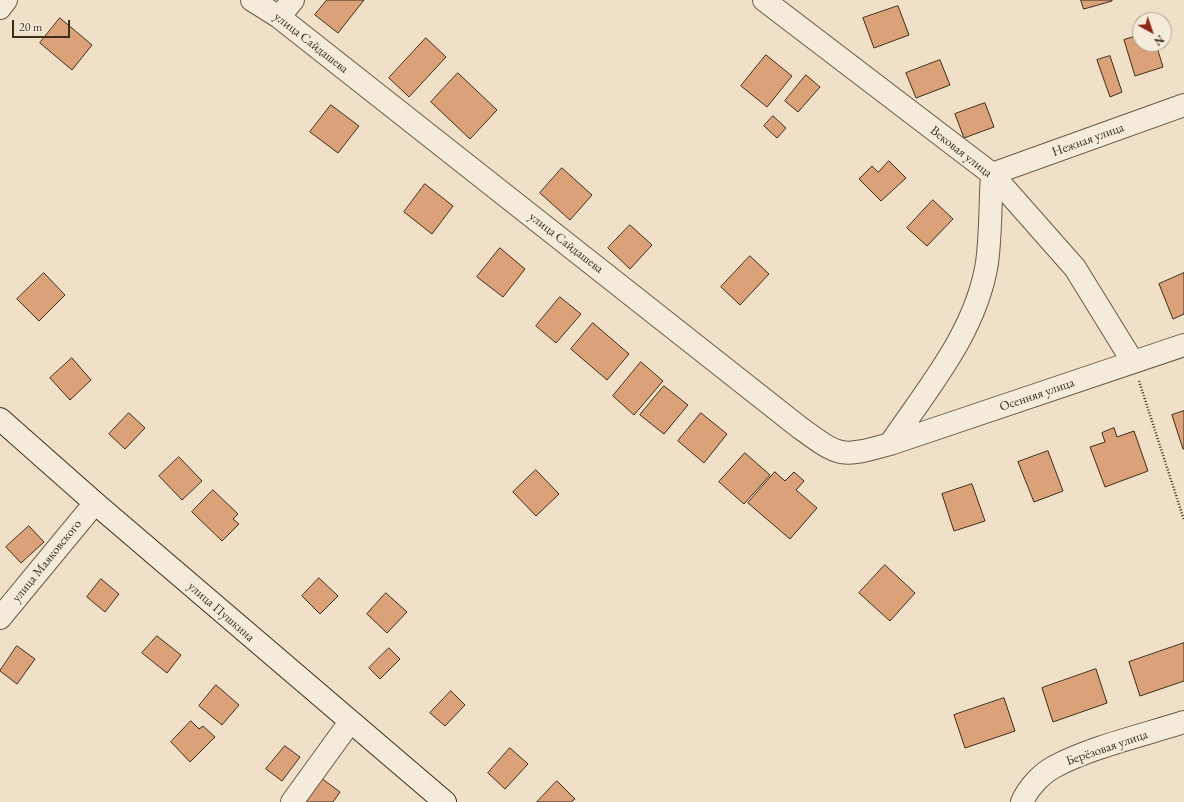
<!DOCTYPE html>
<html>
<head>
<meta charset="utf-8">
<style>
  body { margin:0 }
  #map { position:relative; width:1184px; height:802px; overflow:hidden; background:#f0e0c7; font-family:"EB Garamond",serif }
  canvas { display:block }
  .north { position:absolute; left:1132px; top:12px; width:40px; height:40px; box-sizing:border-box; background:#f5ebdb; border:1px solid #ab9f8e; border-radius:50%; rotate:140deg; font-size:11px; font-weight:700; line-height:16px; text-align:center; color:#3d2e1a }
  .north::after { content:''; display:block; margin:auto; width:14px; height:18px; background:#8f2418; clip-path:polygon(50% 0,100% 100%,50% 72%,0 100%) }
  .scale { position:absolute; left:12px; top:20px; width:58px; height:18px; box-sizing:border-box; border:2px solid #3d2e1a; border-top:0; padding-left:5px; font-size:12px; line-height:14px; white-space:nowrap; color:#3d2e1a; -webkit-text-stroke:3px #f5ebdb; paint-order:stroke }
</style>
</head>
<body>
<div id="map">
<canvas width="1184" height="802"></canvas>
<div class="north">N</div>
<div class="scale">20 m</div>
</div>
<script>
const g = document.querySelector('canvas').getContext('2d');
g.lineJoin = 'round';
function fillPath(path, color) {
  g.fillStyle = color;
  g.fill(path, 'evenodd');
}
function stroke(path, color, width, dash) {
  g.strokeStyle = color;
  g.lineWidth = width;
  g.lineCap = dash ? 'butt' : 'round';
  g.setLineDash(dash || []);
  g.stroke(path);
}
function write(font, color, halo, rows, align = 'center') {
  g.font = font + ' "EB Garamond",serif';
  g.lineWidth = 4;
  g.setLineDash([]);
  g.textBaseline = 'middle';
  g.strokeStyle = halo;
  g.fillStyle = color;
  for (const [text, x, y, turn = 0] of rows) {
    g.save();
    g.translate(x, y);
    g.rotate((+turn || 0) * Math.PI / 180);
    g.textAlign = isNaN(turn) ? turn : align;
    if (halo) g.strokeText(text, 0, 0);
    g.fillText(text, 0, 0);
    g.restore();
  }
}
const building = new Path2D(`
  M 327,0 L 364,0 L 338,33 L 315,15 Z
  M 1081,0 L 1112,0 L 1112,1 L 1084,9 Z
  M 898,6 L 909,35 L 874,48 L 863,18 Z
  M 60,18 L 92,45 L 72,70 L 40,43 Z
  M 1140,35 L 1140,44 L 1156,44 L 1163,67 L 1135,76 L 1124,40 Z
  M 426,38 L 446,57 L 409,97 L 389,78 Z
  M 766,55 L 792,76 L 767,107 L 741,86 Z
  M 1110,56 L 1122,92 L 1110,97 L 1097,60 Z
  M 940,60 L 950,85 L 916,98 L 906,73 Z
  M 458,73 L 497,110 L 470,139 L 431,102 Z
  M 806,75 L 820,87 L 798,112 L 785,101 Z
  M 985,103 L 994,127 L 964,138 L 955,114 Z
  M 331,105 L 359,126 L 338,153 L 310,132 Z
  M 773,116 L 786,128 L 777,138 L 764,126 Z
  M 889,161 L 906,178 L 881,201 L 859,179 L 872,166 L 878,172 Z
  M 562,168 L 592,195 L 570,220 L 540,193 Z
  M 425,184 L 453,206 L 432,234 L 404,212 Z
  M 933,200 L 953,219 L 927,246 L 907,228 Z
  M 630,225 L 652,245 L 630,269 L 608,248 Z
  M 500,248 L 525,269 L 503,297 L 477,277 Z
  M 750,256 L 769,274 L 740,305 L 721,287 Z
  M 44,273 L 65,295 L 39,321 L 17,299 Z
  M 1184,273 L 1184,314 L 1173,319 L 1159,284 Z
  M 560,297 L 581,314 L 556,343 L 536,326 Z
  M 593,323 L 629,354 L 607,380 L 571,349 Z
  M 72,358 L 91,380 L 70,400 L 50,378 Z
  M 641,362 L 663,381 L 634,415 L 613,396 Z
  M 664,386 L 688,405 L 664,434 L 640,415 Z
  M 1184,411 L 1184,449 L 1183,449 L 1172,415 Z
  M 129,413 L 145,428 L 125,449 L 109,434 Z
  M 701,413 L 727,434 L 704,463 L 678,441 Z
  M 1114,428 L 1117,437 L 1134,431 L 1148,471 L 1105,487 L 1090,447 L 1105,442 L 1102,433 Z
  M 1048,451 L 1063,491 L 1034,502 L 1018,462 Z
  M 745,453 L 770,475 L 744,504 L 719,482 Z
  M 179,457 L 202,481 L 182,500 L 159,476 Z
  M 536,470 L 559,494 L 536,516 L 513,492 Z
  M 775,472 L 785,481 L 794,472 L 804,481 L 796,490 L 817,508 L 790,539 L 748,503 Z
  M 972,484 L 985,521 L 954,531 L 942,494 Z
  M 213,490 L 238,514 L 233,519 L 239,524 L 222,541 L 192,512 Z
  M 29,526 L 44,542 L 21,563 L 6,547 Z
  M 885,565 L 915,593 L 890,621 L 859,593 Z
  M 319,578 L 338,596 L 320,614 L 302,596 Z
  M 101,579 L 119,594 L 105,612 L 87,597 Z
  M 386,593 L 407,612 L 387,633 L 367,614 Z
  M 157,636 L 181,655 L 167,673 L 142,653 Z
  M 1184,643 L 1184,681 L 1140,696 L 1129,662 Z
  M 17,646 L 35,659 L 17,684 L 0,671 Z
  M 389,648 L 400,659 L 380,679 L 369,668 Z
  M 1096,669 L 1107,703 L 1053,722 L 1042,688 Z
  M 216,685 L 239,705 L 222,725 L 199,706 Z
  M 451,691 L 465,705 L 445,726 L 430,713 Z
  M 1004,698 L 1015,731 L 965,748 L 954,715 Z
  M 191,721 L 199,729 L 203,726 L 215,737 L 190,762 L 171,742 Z
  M 285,746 L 300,757 L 282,781 L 266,769 Z
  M 510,748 L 528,764 L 505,789 L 488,773 Z
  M 321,778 L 340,792 L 333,802 L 305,802 Z
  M 557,781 L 575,799 L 571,802 L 537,802 Z`);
fillPath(building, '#dba27a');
stroke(building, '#3d2e1a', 1);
const minor = new Path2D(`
  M 252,0 L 279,17 L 799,427 C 840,457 840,458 890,444 L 1184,345
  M 764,0 L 992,174 L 1075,268 L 1133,362
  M 0,8 L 6,0
  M 279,17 L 293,0
  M 890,444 C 928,388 976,332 987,263 C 991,234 990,203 992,174 L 1184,105
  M 0,618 L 95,503
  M 292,802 L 350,722
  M 1022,802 C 1028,788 1041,774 1054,767 C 1091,747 1144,735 1184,722`);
const secondary = new Path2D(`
  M 0,419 L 95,503 L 445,802`);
stroke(minor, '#6a5a45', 24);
stroke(secondary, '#3d2e1a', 24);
stroke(new Path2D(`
  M 1139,381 L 1184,520`), '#3d2e1a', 2.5, [1, 2]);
stroke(minor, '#f5ebdb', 22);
stroke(secondary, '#f5ebdb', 22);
write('13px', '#3d2e1a', '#f5ebdb', [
  ["улица Сайдашева",311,43,38],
  ["Нежная улица",1088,140,-20],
  ["Вековая улица",961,152,38],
  ["улица Сайдашева",566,243,38],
  ["Осенняя улица",1037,395,-19],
  ["улица Маяковского",47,561,-51],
  ["улица Пушкина",221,612,41],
  ["Берёзовая улица",1107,748,-19]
]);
</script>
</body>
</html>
